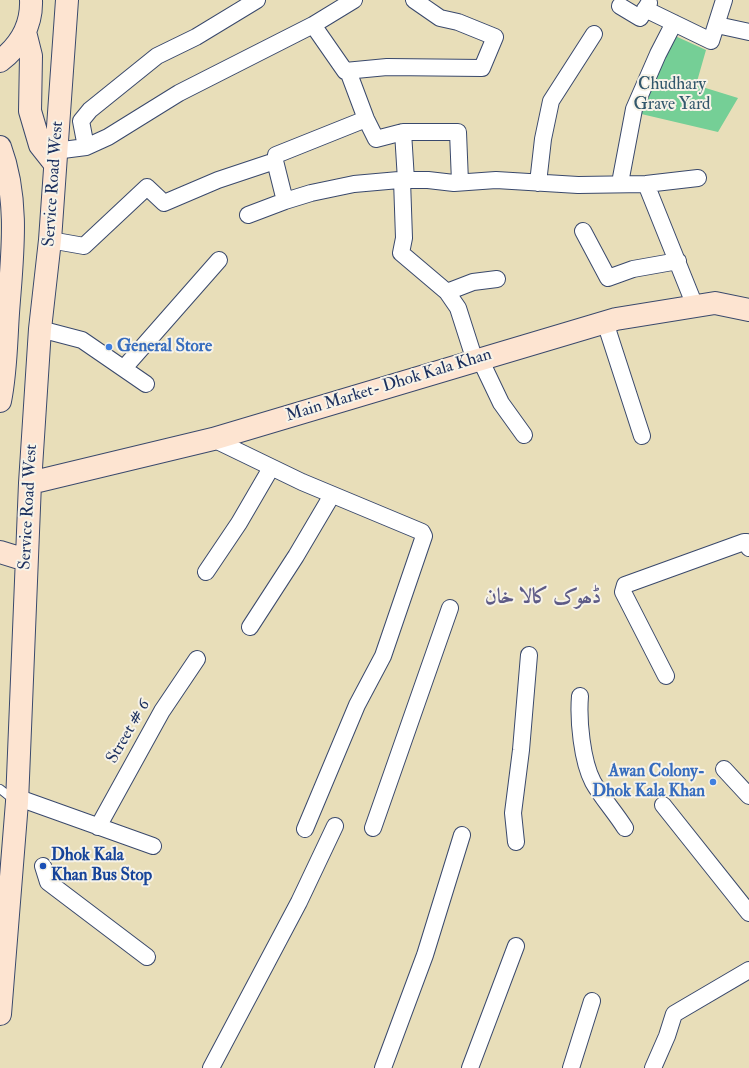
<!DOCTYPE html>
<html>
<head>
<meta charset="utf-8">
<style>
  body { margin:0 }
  canvas { display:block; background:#e8deb9 }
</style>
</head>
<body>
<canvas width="749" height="1068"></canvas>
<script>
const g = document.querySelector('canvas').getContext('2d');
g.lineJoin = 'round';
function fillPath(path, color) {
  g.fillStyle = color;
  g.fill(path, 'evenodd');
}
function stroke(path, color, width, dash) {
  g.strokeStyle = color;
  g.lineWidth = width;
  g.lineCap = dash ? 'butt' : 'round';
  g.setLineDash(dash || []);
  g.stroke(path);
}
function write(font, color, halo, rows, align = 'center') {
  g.font = font + ' "IM FELL Double Pica",Amiri,serif';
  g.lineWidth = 4;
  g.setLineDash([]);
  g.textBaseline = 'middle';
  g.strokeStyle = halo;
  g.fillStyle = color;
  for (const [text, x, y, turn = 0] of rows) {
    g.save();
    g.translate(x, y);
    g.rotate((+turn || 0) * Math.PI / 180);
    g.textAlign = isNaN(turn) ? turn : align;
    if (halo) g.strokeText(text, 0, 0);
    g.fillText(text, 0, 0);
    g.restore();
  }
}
fillPath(new Path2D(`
  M 673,35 L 706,50 L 696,85 L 738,98 L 718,132 L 637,113 Z`), '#75cf96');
const lane = new Path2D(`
  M 0,789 L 14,800`);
const street = new Path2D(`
  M 620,6 L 640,18 L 649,3
  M 645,9 L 711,41 L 724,0
  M 313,25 L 354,0
  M 717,25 L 749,32
  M 348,71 L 366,119 L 376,139 L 403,132 L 406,180
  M 403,132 L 458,132 L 460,182
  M 86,147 L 81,121 L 90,110 L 157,56 L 196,37 L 257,0
  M 55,151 L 86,147 L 108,137 L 179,93 L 313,25 L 345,71 L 387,67 L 482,68 L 495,37 L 458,22 L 440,18 L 414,0
  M 275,161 L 285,201
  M 402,180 L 404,238 L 401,253 L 447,292 L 458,308 L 475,361
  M 538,183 L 543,139 L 551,101 L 594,34
  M 620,183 L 634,109 L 658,54 L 674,23
  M 646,184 L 695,306
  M 248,215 L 285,201 L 311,193 L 354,184 L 399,180 L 428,180 L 454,183 L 496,180 L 578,185 L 646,184 L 698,178
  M 583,231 L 608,278 L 633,269 L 678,261
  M 50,240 L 84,246 L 147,187 L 164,203 L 218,180 L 275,161 L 276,155 L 366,119
  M 447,292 L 473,282 L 497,279
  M 605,322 L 642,436
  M 40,329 L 82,340 L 146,384
  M 480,359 L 501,403 L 524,435
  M 124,368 L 219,260
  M 213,439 L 302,482 L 422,532 L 424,536 L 383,656 L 357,705 L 305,829
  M 206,572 L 239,523 L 271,468
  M 250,627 L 296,556 L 332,495
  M 666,676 L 623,592 L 625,585 L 744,542 L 747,542 L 749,548
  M 580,696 C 578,720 582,761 593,782 C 602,798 615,812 625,828
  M 724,769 L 749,796
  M 16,797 L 153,846
  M 663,805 L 749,913
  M 98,827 L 162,711 L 197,659
  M 373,828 L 450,608
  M 516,842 L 513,813 L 521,750 L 529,655
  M 43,866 L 48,882 L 147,957
  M 211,1068 L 299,902 L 335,826
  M 383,1068 L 425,955 L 462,835
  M 470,1068 L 516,946
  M 571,1068 L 592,1001
  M 653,1068 L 667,1036 L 674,1014 L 749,970`);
const secondary = new Path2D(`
  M 25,32 L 31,56 L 30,111 L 40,145 L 55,164
  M 0,61 C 20,46 32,25 31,0
  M 0,147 C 20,201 12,257 8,313 C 6,342 6,372 0,401
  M 30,483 L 213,439 L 616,319 L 715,303 L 749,310
  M 0,552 L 26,560
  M 0,1014 L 17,802 L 30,483 L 40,329 L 50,240 L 67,0`);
stroke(lane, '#3a496c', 10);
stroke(street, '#3a496c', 18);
stroke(secondary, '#3a496c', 24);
stroke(lane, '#fff', 8);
stroke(street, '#fff', 16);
stroke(secondary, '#fde4d1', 22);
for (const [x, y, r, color] of [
  [109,347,4,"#3f7fe0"],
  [713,782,4,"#3f7fe0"],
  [43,866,4,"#1a4fb4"]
]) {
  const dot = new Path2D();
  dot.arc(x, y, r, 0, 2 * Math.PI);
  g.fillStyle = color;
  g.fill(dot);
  stroke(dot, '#f7f3e8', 1.5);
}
write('17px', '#32576c', '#f7f3e8', [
  ["Chudhary",672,85],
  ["Grave Yard",672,105]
]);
write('17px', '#1b2f5e', '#f7f3e8', [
  ["Service Road West",54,184,-86],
  ["Main Market- Dhok Kala Khan",389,386,-17],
  ["Service Road West",29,507,-87],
  ["Street # 6",129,732,-60]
]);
write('bold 17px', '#366cbe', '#f7f3e8', [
  ["General Store",117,347],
  ["Awan Colony-",705,772,"right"],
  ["Dhok Kala Khan",705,792,"right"]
], 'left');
write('bold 17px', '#164399', '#f7f3e8', [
  ["Dhok Kala",51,856],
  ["Khan Bus Stop",51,876]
], 'left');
write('bold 21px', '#5d5b87', '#f7f3e8', [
  ["ڈھوک کالا خان",543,598]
]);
</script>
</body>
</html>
